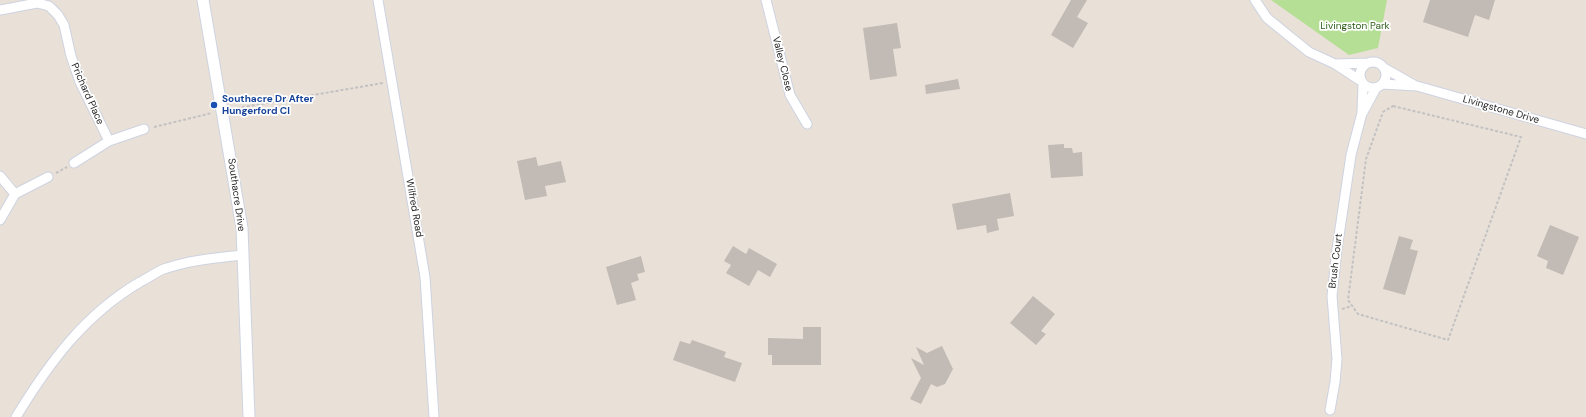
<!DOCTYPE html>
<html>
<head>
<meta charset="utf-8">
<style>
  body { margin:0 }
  canvas { display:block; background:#e9e0d8 }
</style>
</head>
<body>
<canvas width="1586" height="417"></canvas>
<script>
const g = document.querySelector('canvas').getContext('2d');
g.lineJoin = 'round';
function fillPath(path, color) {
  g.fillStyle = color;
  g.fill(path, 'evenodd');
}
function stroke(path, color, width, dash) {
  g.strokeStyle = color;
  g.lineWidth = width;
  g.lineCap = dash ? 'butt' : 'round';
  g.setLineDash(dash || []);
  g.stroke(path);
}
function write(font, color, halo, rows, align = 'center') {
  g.font = font + ' "DM Sans",sans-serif';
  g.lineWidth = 3.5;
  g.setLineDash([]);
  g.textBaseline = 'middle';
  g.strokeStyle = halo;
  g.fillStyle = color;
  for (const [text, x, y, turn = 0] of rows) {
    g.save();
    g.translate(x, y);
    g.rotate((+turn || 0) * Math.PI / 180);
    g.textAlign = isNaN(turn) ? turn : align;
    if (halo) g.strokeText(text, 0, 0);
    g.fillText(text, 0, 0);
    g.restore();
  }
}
fillPath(new Path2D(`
  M 1271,0 L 1387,0 L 1378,48 L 1349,55 Z`), '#b5df95');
fillPath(new Path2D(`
  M 1071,0 L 1087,0 L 1077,17 L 1088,23 L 1073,48 L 1051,35 Z
  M 1430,0 L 1495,0 L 1489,20 L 1475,15 L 1468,37 L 1423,22 Z
  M 897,23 L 901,48 L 893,49 L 897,76 L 870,80 L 863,28 Z
  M 958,79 L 960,89 L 926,94 L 925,85 Z
  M 1064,144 L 1064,148 L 1072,148 L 1073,153 L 1082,152 L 1083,176 L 1051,178 L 1048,145 Z
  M 536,157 L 538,166 L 561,161 L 566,182 L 545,186 L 547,196 L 525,200 L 517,161 Z
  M 1010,193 L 1014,216 L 997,219 L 999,230 L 987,233 L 986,225 L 957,230 L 952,204 Z
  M 1550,225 L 1579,237 L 1563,275 L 1546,268 L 1548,261 L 1537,256 Z
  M 1399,236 L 1413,240 L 1410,249 L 1418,251 L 1405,295 L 1383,289 Z
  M 733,246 L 746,254 L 749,248 L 777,264 L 770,277 L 758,270 L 749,286 L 726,273 L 731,265 L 724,261 Z
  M 641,256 L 645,272 L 637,274 L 639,280 L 631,283 L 636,300 L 617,305 L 606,267 Z
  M 1033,296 L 1055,314 L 1041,331 L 1046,334 L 1036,345 L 1010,323 Z
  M 803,327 L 821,327 L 821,365 L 772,365 L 772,355 L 768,355 L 768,338 L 803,339 Z
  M 692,340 L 726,352 L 724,357 L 742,363 L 735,382 L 673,360 L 680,341 L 690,344 Z
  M 942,346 L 953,369 L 945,384 L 937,387 L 931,384 L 921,404 L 910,399 L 921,378 L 911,358 L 924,365 L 916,347 L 927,353 Z`), '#c1bab5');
const minor = new Path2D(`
  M 378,0 L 425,277 L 434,417
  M 766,0 L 790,95 L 807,124
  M 1255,0 L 1267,18 L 1309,52 L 1335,64 L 1361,81
  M 0,10 L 37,3 L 49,6 L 58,15 L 64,25 L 71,56 L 80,82 L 109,141
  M1360 75a13 13 0 1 1 26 0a13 13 0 1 1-26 0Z
  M 1335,64 L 1368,63
  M 1384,68 L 1414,85
  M 1382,84 L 1417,86 L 1586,134
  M 1363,112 L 1376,88
  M 74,163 L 109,141 L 144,129
  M 0,176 L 15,194 L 0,220
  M 15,194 L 48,177
  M 1330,410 L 1335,382 L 1337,359 L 1332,296 L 1337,249 L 1351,155 L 1362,113 L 1363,84
  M 16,417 C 49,363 84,315 140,282 C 149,278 158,270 167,268 C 191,260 217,258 242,255`);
const tertiary = new Path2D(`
  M 203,0 L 242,228 L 249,417`);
stroke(minor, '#cdd3e0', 11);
stroke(tertiary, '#cdd3e0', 13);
stroke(new Path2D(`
  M 1393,106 L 1521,137 L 1448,340 L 1358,314 L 1348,300 L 1366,159 L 1383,112 Z
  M 232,109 L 383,83
  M 154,127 L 212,113
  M 56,173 L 67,167
  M 1342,309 L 1352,306`), '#c2c2c2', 2, [3, 2]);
stroke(minor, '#fff', 9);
stroke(tertiary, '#fff', 11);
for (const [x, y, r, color] of [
  [214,105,4,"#1a4fb4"]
]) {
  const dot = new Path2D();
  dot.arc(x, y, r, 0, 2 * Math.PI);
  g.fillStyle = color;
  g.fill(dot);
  stroke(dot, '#fff', 1.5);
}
write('10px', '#2f5f1b', '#fff', [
  ["Livingston Park",1355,26]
]);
write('10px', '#262626', '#fff', [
  ["Valley Close",782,64,76],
  ["Prichard Place",87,94,66],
  ["Livingstone Drive",1501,110,16],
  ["Southacre Drive",236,195,82],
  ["Wilfred Road",414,208,80],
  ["Brush Court",1336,261,-83]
]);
write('bold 10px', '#164399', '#fff', [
  ["Southacre Dr After",222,99],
  ["Hungerford Cl",222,111]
], 'left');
</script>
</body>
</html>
